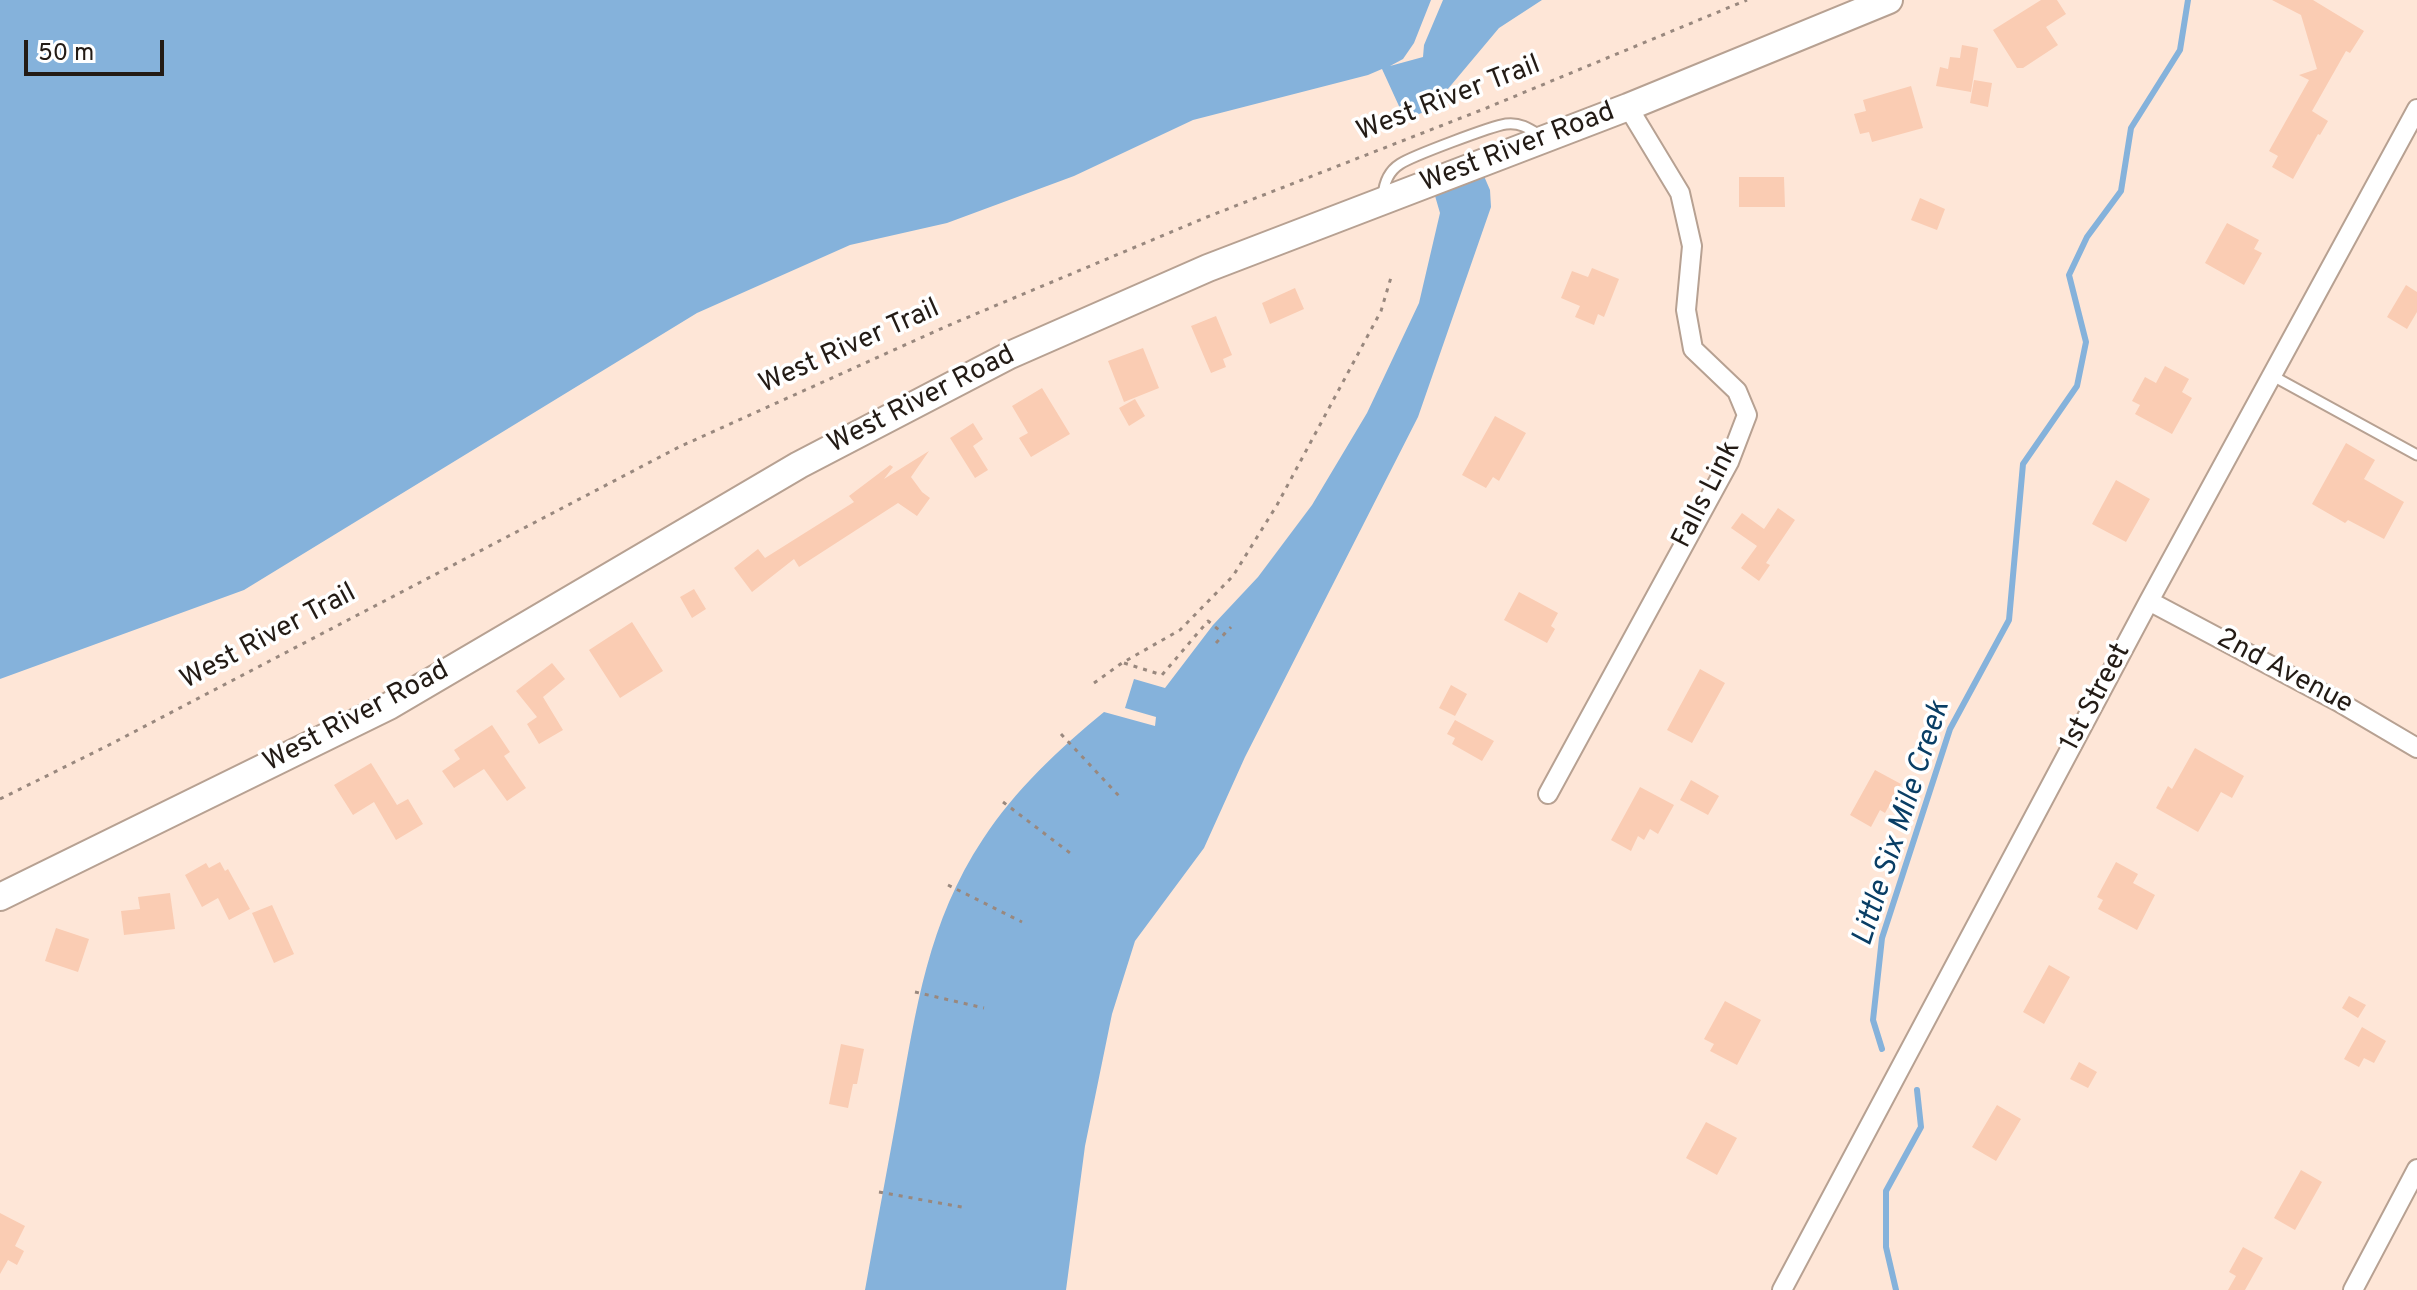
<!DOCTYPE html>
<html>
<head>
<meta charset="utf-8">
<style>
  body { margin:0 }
  #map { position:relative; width:2417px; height:1290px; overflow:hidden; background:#fee6d7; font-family:Overpass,sans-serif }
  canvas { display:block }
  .scale { position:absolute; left:24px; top:40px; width:140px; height:36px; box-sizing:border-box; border:4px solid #231b15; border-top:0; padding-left:10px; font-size:24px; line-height:28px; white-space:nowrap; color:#231b15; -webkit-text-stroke:6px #fff; paint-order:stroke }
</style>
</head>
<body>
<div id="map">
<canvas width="2417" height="1290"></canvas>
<div class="scale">50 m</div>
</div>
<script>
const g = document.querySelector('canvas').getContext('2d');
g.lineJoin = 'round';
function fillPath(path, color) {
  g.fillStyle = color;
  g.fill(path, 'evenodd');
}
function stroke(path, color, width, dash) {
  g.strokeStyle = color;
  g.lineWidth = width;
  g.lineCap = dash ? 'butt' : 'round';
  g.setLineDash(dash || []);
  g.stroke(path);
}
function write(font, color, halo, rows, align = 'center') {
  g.font = font + ' Overpass,sans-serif';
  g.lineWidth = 7;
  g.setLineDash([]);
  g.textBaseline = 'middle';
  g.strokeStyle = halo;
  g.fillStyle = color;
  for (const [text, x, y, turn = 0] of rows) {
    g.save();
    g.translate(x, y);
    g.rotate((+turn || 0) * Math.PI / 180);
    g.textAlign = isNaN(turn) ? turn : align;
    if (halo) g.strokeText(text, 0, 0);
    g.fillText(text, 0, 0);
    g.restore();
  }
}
fillPath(new Path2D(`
  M 0,0 L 1431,0 L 1414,43 L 1403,59 L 1390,66 L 1423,57 L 1424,45 L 1443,0 L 1542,0 L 1499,28 L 1447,90 L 1490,190 L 1491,207 L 1418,417 L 1245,757 L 1204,848 L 1135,941 L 1112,1014 L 1085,1146 L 1066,1290 L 865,1290 C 876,1228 888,1166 899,1104 C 916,1009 928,922 983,839 C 1015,790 1059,749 1104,712 L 1155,726 L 1156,717 L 1125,708 L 1134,679 L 1165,688 L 1213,625 L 1258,577 L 1312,505 L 1367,413 L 1419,303 L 1440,213 L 1426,165 L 1382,69 L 1368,75 L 1193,120 L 1074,176 L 947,223 L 850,245 L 697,313 L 244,590 L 0,679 Z`), '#85b2db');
fillPath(new Path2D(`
  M 1455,100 L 1488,175 L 1431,198 L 1422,166 L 1401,121 Z`), '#fee6d7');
stroke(new Path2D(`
  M 1882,1049 L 1873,1020 L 1882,938 L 1950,729 L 2009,620 L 2023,464 L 2077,386 L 2086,342 L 2069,275 L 2087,237 L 2121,191 L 2131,128 L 2180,50 L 2188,0
  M 1896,1290 L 1886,1247 L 1886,1191 L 1921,1127 L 1917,1090`), '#85b2db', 6);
fillPath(new Path2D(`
  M 2041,0 L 2057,0 L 2066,14 L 2046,27 L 2058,45 L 2023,68 L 2017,68 L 1993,30 Z
  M 2272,0 L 2313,0 L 2364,31 L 2350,53 L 2346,51 L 2312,111 L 2328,121 L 2320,135 L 2318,134 L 2293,179 L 2272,167 L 2278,156 L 2269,151 L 2309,80 L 2299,75 L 2317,69 L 2301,15 Z
  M 1962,45 L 1978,48 L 1971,92 L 1936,86 L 1940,67 L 1948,69 L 1950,57 L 1960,58 Z
  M 1974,80 L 1992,83 L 1988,107 L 1970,103 Z
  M 1911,86 L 1923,128 L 1872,142 L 1869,132 L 1860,134 L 1854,114 L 1866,111 L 1863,100 Z
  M 1739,177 L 1784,177 L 1785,207 L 1739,207 Z
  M 1920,198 L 1945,209 L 1937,230 L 1911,220 Z
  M 2227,223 L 2259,240 L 2254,249 L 2262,253 L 2244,285 L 2205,263 Z
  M 1592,268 L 1619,279 L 1604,317 L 1598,314 L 1594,325 L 1575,317 L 1580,306 L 1561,298 L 1572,271 L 1588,277 Z
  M 2406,285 L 2417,292 L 2417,312 L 2407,329 L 2387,317 Z
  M 1295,288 L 1304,309 L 1270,324 L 1262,303 Z
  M 1216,316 L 1232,355 L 1223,359 L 1226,367 L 1211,373 L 1191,326 Z
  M 1143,348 L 1159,388 L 1124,402 L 1108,361 Z
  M 2165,366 L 2189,379 L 2182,392 L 2192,398 L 2172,434 L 2135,414 L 2140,405 L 2132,401 L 2145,377 L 2156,383 Z
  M 1042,388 L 1070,434 L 1031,457 L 1019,438 L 1028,433 L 1012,406 Z
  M 1135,399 L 1145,416 L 1129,426 L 1119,408 Z
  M 1495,416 L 1526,433 L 1499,481 L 1493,477 L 1486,488 L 1462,475 Z
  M 973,423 L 983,439 L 973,446 L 988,470 L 975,478 L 950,438 Z
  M 2346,443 L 2375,460 L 2364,479 L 2404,502 L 2384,539 L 2348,520 L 2345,523 L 2312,504 Z
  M 929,451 L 911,477 L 922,492 L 930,498 L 917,516 L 898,503 L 799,567 L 794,559 L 752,592 L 734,568 L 758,549 L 765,558 L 854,502 L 849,496 L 890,465 L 893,467 L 884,479 Z
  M 2116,480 L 2150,499 L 2126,542 L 2092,524 Z
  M 1778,508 L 1795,520 L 1766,563 L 1770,565 L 1759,581 L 1741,568 L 1757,546 L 1731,528 L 1742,513 L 1764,529 Z
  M 694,589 L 706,609 L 692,618 L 680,597 Z
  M 1519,592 L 1558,613 L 1551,626 L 1555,629 L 1547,643 L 1504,620 Z
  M 632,622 L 663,671 L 620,698 L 589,650 Z
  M 552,663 L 565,679 L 543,697 L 563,730 L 539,744 L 527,724 L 537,717 L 516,691 Z
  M 1700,669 L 1725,683 L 1692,743 L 1667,730 Z
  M 1451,685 L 1467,694 L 1455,716 L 1439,708 Z
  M 1455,720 L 1494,741 L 1482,761 L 1452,744 L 1455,738 L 1447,734 Z
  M 492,725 L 510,752 L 504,756 L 526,788 L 507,801 L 484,769 L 454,788 L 442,771 L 460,759 L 454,750 Z
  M 2195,748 L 2244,776 L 2232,798 L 2221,792 L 2198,832 L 2156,808 L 2168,786 L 2172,789 Z
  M 371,763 L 397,805 L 408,799 L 423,824 L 396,840 L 374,802 L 353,815 L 334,785 Z
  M 1875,770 L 1901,784 L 1885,813 L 1880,810 L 1871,827 L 1850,815 Z
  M 1691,780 L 1719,796 L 1708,815 L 1680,800 Z
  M 1640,787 L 1674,805 L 1658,834 L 1650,829 L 1644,840 L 1638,836 L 1631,851 L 1611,840 Z
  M 220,862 L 225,871 L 228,869 L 250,909 L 229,920 L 218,898 L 202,907 L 185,875 L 206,863 L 209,868 Z
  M 2116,862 L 2138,874 L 2133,883 L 2155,895 L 2137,930 L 2098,909 L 2103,900 L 2097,897 Z
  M 170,893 L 175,929 L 124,935 L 121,911 L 140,909 L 138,897 Z
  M 272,905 L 294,954 L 274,963 L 252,913 Z
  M 56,928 L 89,939 L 78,972 L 45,961 Z
  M 2049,965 L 2070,977 L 2044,1024 L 2023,1012 Z
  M 2349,996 L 2366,1005 L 2358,1018 L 2342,1008 Z
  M 1725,1001 L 1761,1020 L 1737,1065 L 1710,1051 L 1714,1044 L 1704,1039 Z
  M 2362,1027 L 2386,1041 L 2374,1063 L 2364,1058 L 2359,1067 L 2344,1059 Z
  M 841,1044 L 864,1049 L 857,1084 L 853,1084 L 848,1108 L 829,1104 Z
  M 2079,1062 L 2097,1072 L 2088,1088 L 2070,1079 Z
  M 1997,1105 L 2021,1119 L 1996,1161 L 1972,1147 Z
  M 1706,1122 L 1737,1138 L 1717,1175 L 1686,1158 Z
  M 2301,1170 L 2322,1182 L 2295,1230 L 2274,1218 Z
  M 0,1213 L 25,1226 L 15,1246 L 24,1251 L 17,1265 L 8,1260 L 0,1274 Z
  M 2243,1247 L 2263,1258 L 2245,1290 L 2228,1290 L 2236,1276 L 2229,1272 Z`), '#faccb3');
const lane = new Path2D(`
  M 1383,196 C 1384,183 1389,171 1400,164 C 1412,156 1492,126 1506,124 C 1520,122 1530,129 1541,136
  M 2271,375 L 2417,455`);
const street = new Path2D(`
  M 2149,601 L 2339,702 L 2417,748
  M 1548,794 L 1729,462 L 1747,415 L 1737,391 L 1693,349 L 1686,310 L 1692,246 L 1680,193 L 1628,107
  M 1782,1290 L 2149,601 L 2417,109
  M 2353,1290 L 2417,1169`);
const secondary = new Path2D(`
  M 0,897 L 389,706 L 799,465 L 1010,355 L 1208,268 L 1628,107 L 1889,0`);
stroke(lane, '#b7a192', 13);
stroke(street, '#b7a192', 22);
stroke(secondary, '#b7a192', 30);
stroke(new Path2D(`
  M 1216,643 L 1231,627
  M 1124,663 L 1162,675 L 1208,621 L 1224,634
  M 1094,683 L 1122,663 L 1180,630 L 1233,576 L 1277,505 L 1381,311 L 1392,274
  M 1061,734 L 1119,796
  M 0,799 L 107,746 L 679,447 L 947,326 L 1207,217 L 1484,109 L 1747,0
  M 1003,802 L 1074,856
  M 948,885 L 1022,922
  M 915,992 L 984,1008
  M 879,1192 L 967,1208`), '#99887e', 3, [4, 6]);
stroke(lane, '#fff', 9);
stroke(street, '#fff', 18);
stroke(secondary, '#fff', 26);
write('28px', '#231b15', '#fff', [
  ["West River Trail",1449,100,-21],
  ["West River Road",1518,149,-21],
  ["West River Trail",850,348,-24],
  ["West River Road",922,401,-27],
  ["Falls Link",1708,495,-63],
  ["West River Trail",269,638,-28],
  ["2nd Avenue",2284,673,28],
  ["1st Street",2097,698,-62],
  ["West River Road",357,718,-28]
]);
write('italic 30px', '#093e65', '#fff', [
  ["Little Six Mile Creek",1903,824,-72]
]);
</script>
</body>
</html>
